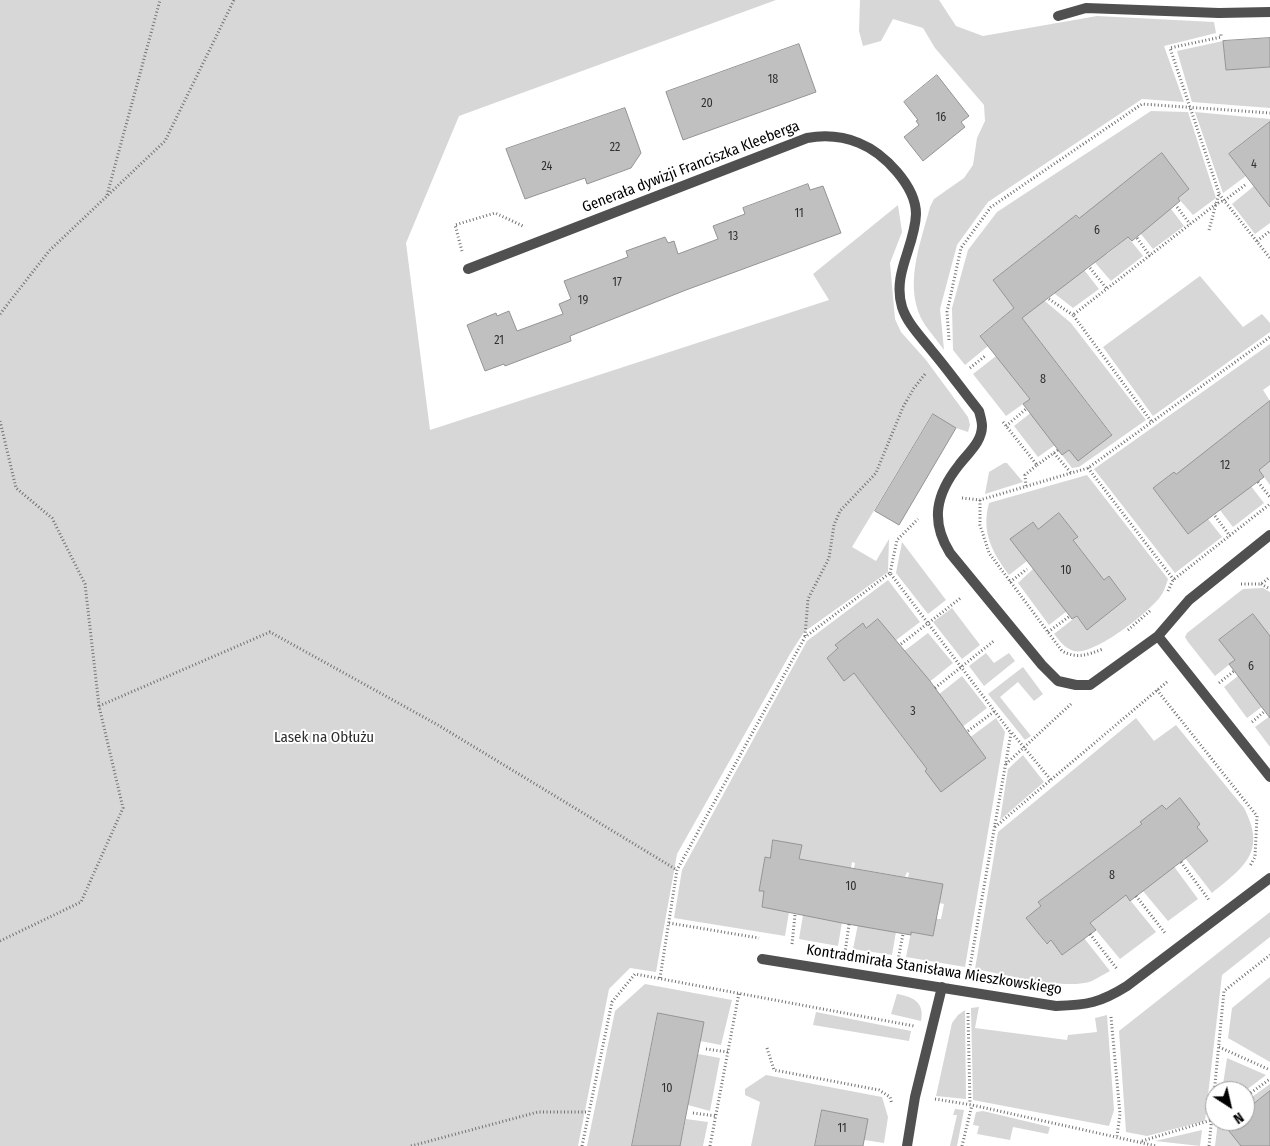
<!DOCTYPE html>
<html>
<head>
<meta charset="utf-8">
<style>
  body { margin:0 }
  #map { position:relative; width:1270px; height:1146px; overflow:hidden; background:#fff; font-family:"Fira Sans Condensed",sans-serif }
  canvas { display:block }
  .north { position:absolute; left:1205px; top:1081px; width:50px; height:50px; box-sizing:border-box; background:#fff; border:1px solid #999; border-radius:50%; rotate:145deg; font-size:14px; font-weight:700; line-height:20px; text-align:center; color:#000 }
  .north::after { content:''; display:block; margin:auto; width:18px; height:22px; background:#000; clip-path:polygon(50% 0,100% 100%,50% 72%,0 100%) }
</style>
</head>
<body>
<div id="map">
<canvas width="1270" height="1146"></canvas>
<div class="north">N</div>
</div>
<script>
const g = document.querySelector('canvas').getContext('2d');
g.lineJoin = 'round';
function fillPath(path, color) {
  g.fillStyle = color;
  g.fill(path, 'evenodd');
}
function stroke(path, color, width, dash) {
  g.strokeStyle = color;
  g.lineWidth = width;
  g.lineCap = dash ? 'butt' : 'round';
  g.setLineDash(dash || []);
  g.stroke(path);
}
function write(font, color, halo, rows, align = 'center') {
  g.font = font + ' "Fira Sans Condensed",sans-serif';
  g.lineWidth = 4;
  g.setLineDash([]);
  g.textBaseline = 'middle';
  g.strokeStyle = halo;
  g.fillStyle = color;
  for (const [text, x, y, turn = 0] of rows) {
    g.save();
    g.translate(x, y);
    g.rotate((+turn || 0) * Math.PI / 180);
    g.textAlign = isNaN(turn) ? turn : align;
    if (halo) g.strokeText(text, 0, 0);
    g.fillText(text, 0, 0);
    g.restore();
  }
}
fillPath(new Path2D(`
  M 0,0 L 776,0 L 459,116 L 406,243 L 430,430 L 829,300 L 813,274 L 898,205 L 902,232 L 890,263 L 895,319 L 901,332 L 926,360 L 968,417 L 970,425 L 968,432 L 956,428 L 932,414 L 852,547 L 876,561 L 889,539 L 888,572 L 804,632 L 790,654 L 677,854 L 656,972 L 630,968 L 609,989 L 578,1146 L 0,1146 Z
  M 860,0 L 939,0 L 956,26 L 983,36 L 1097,16 L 1214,22 L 1216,33 L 1164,46 L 1184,102 L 1142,99 L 988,202 L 957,245 L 940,309 L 944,350 C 938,342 931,333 925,325 C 902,289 920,245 930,207 L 934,199 L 964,178 L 973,165 L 977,138 L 985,121 L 984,105 L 935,48 L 923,28 L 893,19 L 881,41 L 863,46 L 859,31 Z
  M 1223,41 L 1226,70 L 1270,67 L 1270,108 L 1192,102 L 1177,51 Z
  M 1151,111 L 1188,112 L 1216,198 L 1193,215 L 1178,198 L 1189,189 L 1161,154 L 1079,218 L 1076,215 L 993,280 L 1014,308 L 980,335 L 988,346 L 965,365 L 953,350 L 952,308 L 968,250 L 997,212 Z
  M 1195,112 L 1270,119 L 1270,134 L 1264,127 L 1229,154 L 1246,176 L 1223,193 Z
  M 1254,186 L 1270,207 L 1270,223 L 1255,234 L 1232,204 Z
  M 1168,205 L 1184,226 L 1153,249 L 1137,229 Z
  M 1128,237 L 1143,256 L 1111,281 L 1091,258 L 1103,249 L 1107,254 Z
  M 1081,266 L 1099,289 L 1073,308 L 1050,290 Z
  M 1200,276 L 1243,327 L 1262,314 L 1270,323 L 1270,332 L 1153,416 L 1103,347 Z
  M 1040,297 L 1071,323 L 1146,420 L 1079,467 L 1072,468 L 1062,455 L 1069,450 L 1112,434 L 1019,314 Z
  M 1270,344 L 1270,385 L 1263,390 L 1270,401 L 1176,474 L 1174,472 L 1153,488 L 1188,534 L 1208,519 L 1222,537 L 1175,573 L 1094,469 Z
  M 996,356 L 1030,399 L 1006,416 L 973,374 Z
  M 1037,408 L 1062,440 L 1038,457 L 1014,426 Z
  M 1270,461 L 1270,485 L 1259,470 Z
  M 1004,463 L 1007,463 L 1023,482 L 985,494 L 989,472 Z
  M 1087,475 L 1168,579 C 1166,585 1164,592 1160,597 C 1149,612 1094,656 1074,651 C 1064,648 1060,641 1054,634 L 1077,616 L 1087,629 L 1126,599 L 1109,577 L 1104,580 L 1073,540 L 1078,537 L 1059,513 L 1038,529 L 1032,522 L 1011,539 L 1027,561 L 1009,575 C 992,552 981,532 989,503 Z
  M 1247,481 L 1264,503 L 1233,527 L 1216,505 Z
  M 902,542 L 946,600 L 928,614 L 896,573 Z
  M 1033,569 L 1067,611 L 1049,625 L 1018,583 Z
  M 888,580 L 920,622 L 895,641 L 878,619 L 866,628 L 863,624 L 836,644 L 838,648 L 827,658 L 844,680 L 854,673 L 927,769 L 925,771 L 996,718 L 1005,732 L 965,967 L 906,957 L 911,932 L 933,936 L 936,919 L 941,919 L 944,904 L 939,903 L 943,884 L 908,878 L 909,873 L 907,872 L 905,877 L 854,868 L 855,863 L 852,862 L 851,868 L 799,859 L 802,845 L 773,840 L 770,858 L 765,857 L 759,890 L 764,891 L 762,907 L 789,912 L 785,936 L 674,918 L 682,870 L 807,641 Z
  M 1263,588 L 1270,592 L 1270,636 L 1253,614 L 1220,640 L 1235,660 L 1215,676 L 1188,642 L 1185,637 L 1187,633 L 1243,589 Z
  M 952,608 L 980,645 L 962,659 L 933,622 Z
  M 928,633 L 953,663 L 923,687 L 899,655 Z
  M 986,653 L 994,663 L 1009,653 L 1015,661 L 984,686 L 969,666 Z
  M 1023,667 L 1043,694 L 1034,701 L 1018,682 L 1000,697 L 1031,736 L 1025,740 L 988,694 Z
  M 1243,672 L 1267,703 L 1247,718 L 1224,687 Z
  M 962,676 L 987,708 L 957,731 L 933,699 Z
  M 1270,716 L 1270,747 L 1255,727 Z
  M 1136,718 L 1154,741 L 1176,725 L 1244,808 C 1267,852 1244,867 1212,893 L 1185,858 L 1197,827 L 1200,824 L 1180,799 L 1166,809 L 1141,822 L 1142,824 L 1038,902 L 1041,906 L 1027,918 L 1046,944 L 1051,940 L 1062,955 L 1084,938 L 1110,971 C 1104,974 1098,978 1092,981 C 1066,991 1004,974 975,969 L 998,832 Z
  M 1023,755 L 1044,782 L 1000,820 L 1008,769 Z
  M 1170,861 L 1198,899 L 1168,921 L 1143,891 Z
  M 1126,895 L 1156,932 L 1120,959 L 1090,923 Z
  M 804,909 L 843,916 L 838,946 L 799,939 Z
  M 1270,912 L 1270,937 L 1222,975 L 1205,1121 L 1147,1136 L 1126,1132 L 1119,1031 Z
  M 859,919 L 897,926 L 892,955 L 853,949 Z
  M 1270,977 L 1270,1062 L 1228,1038 L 1232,1008 Z
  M 645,984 L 732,1000 L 721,1045 L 700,1041 L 703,1022 L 658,1013 L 632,1146 L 587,1146 L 615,1011 Z
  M 897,994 C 913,997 925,1002 921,1021 L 891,1014 Z
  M 979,1007 L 975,1028 L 1067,1040 L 1068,1035 L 1097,1032 L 1095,1018 L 1107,1015 L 1114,1110 L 1109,1126 L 973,1100 L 971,1008 Z
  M 965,1010 L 966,1099 L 936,1096 L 952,1023 L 958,1015 Z
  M 816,1012 L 911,1031 L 909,1041 L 813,1025 Z
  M 698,1054 L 720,1058 L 710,1111 L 688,1105 Z
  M 1227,1058 L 1266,1075 L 1245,1091 L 1222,1091 Z
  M 766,1075 L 882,1097 L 888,1117 L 884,1143 L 864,1140 L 868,1119 L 822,1110 L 815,1146 L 751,1146 L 760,1102 L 745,1095 L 745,1089 Z
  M 1270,1084 L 1270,1104 L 1263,1097 L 1245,1111 L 1245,1102 Z
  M 955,1109 L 964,1110 L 957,1146 L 950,1146 L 957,1115 L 953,1115 Z
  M 983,1111 L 1050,1127 L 1048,1134 L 1013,1127 L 1010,1140 L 977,1134 L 979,1126 L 973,1125 L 976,1112 Z
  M 686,1119 L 708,1122 L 703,1146 L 680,1146 Z
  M 1218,1121 L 1232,1121 L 1225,1126 L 1241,1146 L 1215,1146 Z
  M 1202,1130 L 1200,1146 L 1155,1141 Z`), '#d7d7d7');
const building = new Path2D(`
  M 1270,38 L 1270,67 L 1226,70 L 1223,41 Z
  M 799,44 L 816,92 L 683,140 L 666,92 Z
  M 937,75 L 969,116 L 961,122 L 965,127 L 923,161 L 904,137 L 919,125 L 916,121 L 918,120 L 904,102 Z
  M 625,108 L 641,153 L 631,168 L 587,184 L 585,178 L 525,199 L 506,149 Z
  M 1270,122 L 1270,207 L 1229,154 Z
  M 1162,153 L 1189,189 L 1178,198 L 1180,201 L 1132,241 L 1128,237 L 1022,318 L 1112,435 L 1078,461 L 1069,450 L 1062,455 L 1023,404 L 1030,399 L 980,336 L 1014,308 L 993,280 L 1076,215 L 1079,218 Z
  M 808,184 L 810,190 L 823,186 L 841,233 L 686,290 L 570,336 L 571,341 L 505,366 L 504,364 L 485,371 L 467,325 L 496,313 L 497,316 L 509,311 L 517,331 L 563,314 L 559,304 L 571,299 L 564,281 L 628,257 L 626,251 L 665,237 L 668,243 L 674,241 L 678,254 L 718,239 L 713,226 L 745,214 L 743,208 Z
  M 1270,401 L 1270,461 L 1259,470 L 1264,477 L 1188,534 L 1153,488 L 1174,472 L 1176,474 Z
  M 933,414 L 956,428 L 899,525 L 875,511 Z
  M 1059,513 L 1078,537 L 1073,540 L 1104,580 L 1109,576 L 1126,599 L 1087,630 L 1077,616 L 1072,619 L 1010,539 L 1033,522 L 1038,529 Z
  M 1253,614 L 1270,636 L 1270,718 L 1229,664 L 1235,660 L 1219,640 Z
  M 878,619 L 930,681 L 986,758 L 941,792 L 925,771 L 927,769 L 854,673 L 844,681 L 827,658 L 838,648 L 835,645 L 863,623 L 866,628 Z
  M 1180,798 L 1200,824 L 1197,827 L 1208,841 L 1130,901 L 1126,895 L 1090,923 L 1096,930 L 1062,955 L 1051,940 L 1047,944 L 1026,918 L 1041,906 L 1038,902 L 1142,824 L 1140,822 L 1162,805 L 1166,809 Z
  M 773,840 L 802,845 L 799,859 L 943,884 L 933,936 L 911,932 L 911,935 L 842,923 L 762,907 L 764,891 L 759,891 L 765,857 L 770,858 Z
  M 658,1013 L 704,1022 L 680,1146 L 632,1146 Z
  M 1270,1091 L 1270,1146 L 1241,1146 L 1225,1126 L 1232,1121 L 1245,1121 L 1245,1111 Z
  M 822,1110 L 868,1119 L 863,1146 L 815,1146 Z`);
fillPath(building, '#c0c0c0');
stroke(building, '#949494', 1);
stroke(new Path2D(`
  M 1219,194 L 1270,258
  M 107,195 L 160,0
  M 1177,207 L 1190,224
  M 1209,230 L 1219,193 L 1170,48 L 1221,37 L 1221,34
  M 1137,238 L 1150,256
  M 1257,241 L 1270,231
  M 462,251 L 455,225 L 495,213 L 523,226
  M 1090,268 L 1107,289
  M 1049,299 L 1073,315
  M 0,314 L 49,251 L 165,141 L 234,0
  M 949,340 L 947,312 L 961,248 L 991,207 L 1142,104 L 1270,113
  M 970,368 L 985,356
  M 0,421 L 16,488 L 52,518 L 85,584 L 99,706 L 123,808 L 81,902 L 0,941
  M 1151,421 L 1073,315 L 1216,204 L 1225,200 L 1245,185
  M 1003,422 L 1037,465 L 1025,475 L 1026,486
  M 1006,426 L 1026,409
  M 1054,453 L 1071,473
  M 1037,465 L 1058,450
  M 1088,468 L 1174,580
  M 1258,482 L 1270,497
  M 962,498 L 980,500 L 1088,468 L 1270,337
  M 980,500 L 980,525 L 989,553 L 1062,651 C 1077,659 1087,655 1103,649
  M 1215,516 L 1230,536
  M 890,573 L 897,540 L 918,519
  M 1010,582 L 1027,569
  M 1241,584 L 1261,584 L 1270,577
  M 1261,584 L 1270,589
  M 1168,591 L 1173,580 L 1270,504
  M 1128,630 L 1151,610
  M 1048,632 L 1070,616
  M 805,636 L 808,599 L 829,558 L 834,525 L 840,511 L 876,473 L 903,407 L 914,388 L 925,374
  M 901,644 L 962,597
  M 1219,683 L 1234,671
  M 935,688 L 995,640
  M 1157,690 L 1257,816 L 1255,857 L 1250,866
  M 99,706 L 270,632 L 438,725 L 677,870
  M 1252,722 L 1265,711
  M 968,731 L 995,711
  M 1012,733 L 1051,780
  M 1006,764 L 1071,704
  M 995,827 L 1168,681
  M 1181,862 L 1209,900
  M 1136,896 L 1165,933
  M 669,923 L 759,938
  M 1090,934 L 1117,969
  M 792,944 L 795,915
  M 845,953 L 849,924
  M 898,960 L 903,934
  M 660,978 L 677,870 L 805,637 L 890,573 L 1011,733 L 969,972
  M 968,1013 L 970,1104
  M 1111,1017 L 1120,1114 L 1117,1136
  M 1219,1047 L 1270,1070
  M 767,1048 L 774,1070 L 879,1090 L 890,1097 L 892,1104
  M 706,1049 L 728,1052
  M 1245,1097 L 1270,1079
  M 935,1099 L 972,1105 L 1156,1146
  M 693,1113 L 716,1116
  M 1142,1141 L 1215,1119
  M 411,1146 L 538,1112 L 588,1112
  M 582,1146 L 612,1002 L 635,974 L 914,1026
  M 710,1146 L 739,993
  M 962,1146 L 972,1105
  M 1209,1146 L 1224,991 L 1270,955`), '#727272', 3, [1, 2.5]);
stroke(new Path2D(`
  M 1058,16 L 1086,8 L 1219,13`), '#505050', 10);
stroke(new Path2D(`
  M 1219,13 L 1270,12
  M 468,269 L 807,138 C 824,135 842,136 859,143 C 884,153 916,186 916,214 C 915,247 892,273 902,307 C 907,323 921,337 932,351 C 948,370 963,391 979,411 C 980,415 982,421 982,426 C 982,442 968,453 959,465 C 936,494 930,521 950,553 L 1042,665 L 1058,681 L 1076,685 L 1090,685 L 1158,636 L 1189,600 L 1270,535
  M 1158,636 L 1270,777
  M 762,959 L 1056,1006 C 1087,1005 1100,1003 1127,986 L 1270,878
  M 907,1146 L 915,1097 L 942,987`), '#505050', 10);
write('12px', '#303030', null, [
  ["18",773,80],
  ["20",707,104],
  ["16",941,118],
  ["22",615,148],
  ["4",1254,165],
  ["24",547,167],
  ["11",799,214],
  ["6",1097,231],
  ["13",733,237],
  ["17",617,283],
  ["19",583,301],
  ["21",499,341],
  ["8",1043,380],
  ["12",1225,466],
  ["10",1066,571],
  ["6",1251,667],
  ["3",913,712],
  ["8",1112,876],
  ["10",851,887],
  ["10",667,1089],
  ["11",842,1129]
]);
write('15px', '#000', '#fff', [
  ["Generała dywizji Franciszka Kleeberga",691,167,-21],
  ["Kontradmirała Stanisława Mieszkowskiego",934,970,9]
]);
write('15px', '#2e2e2e', '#fff', [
  ["Lasek na Obłużu",324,738]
]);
</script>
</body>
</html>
